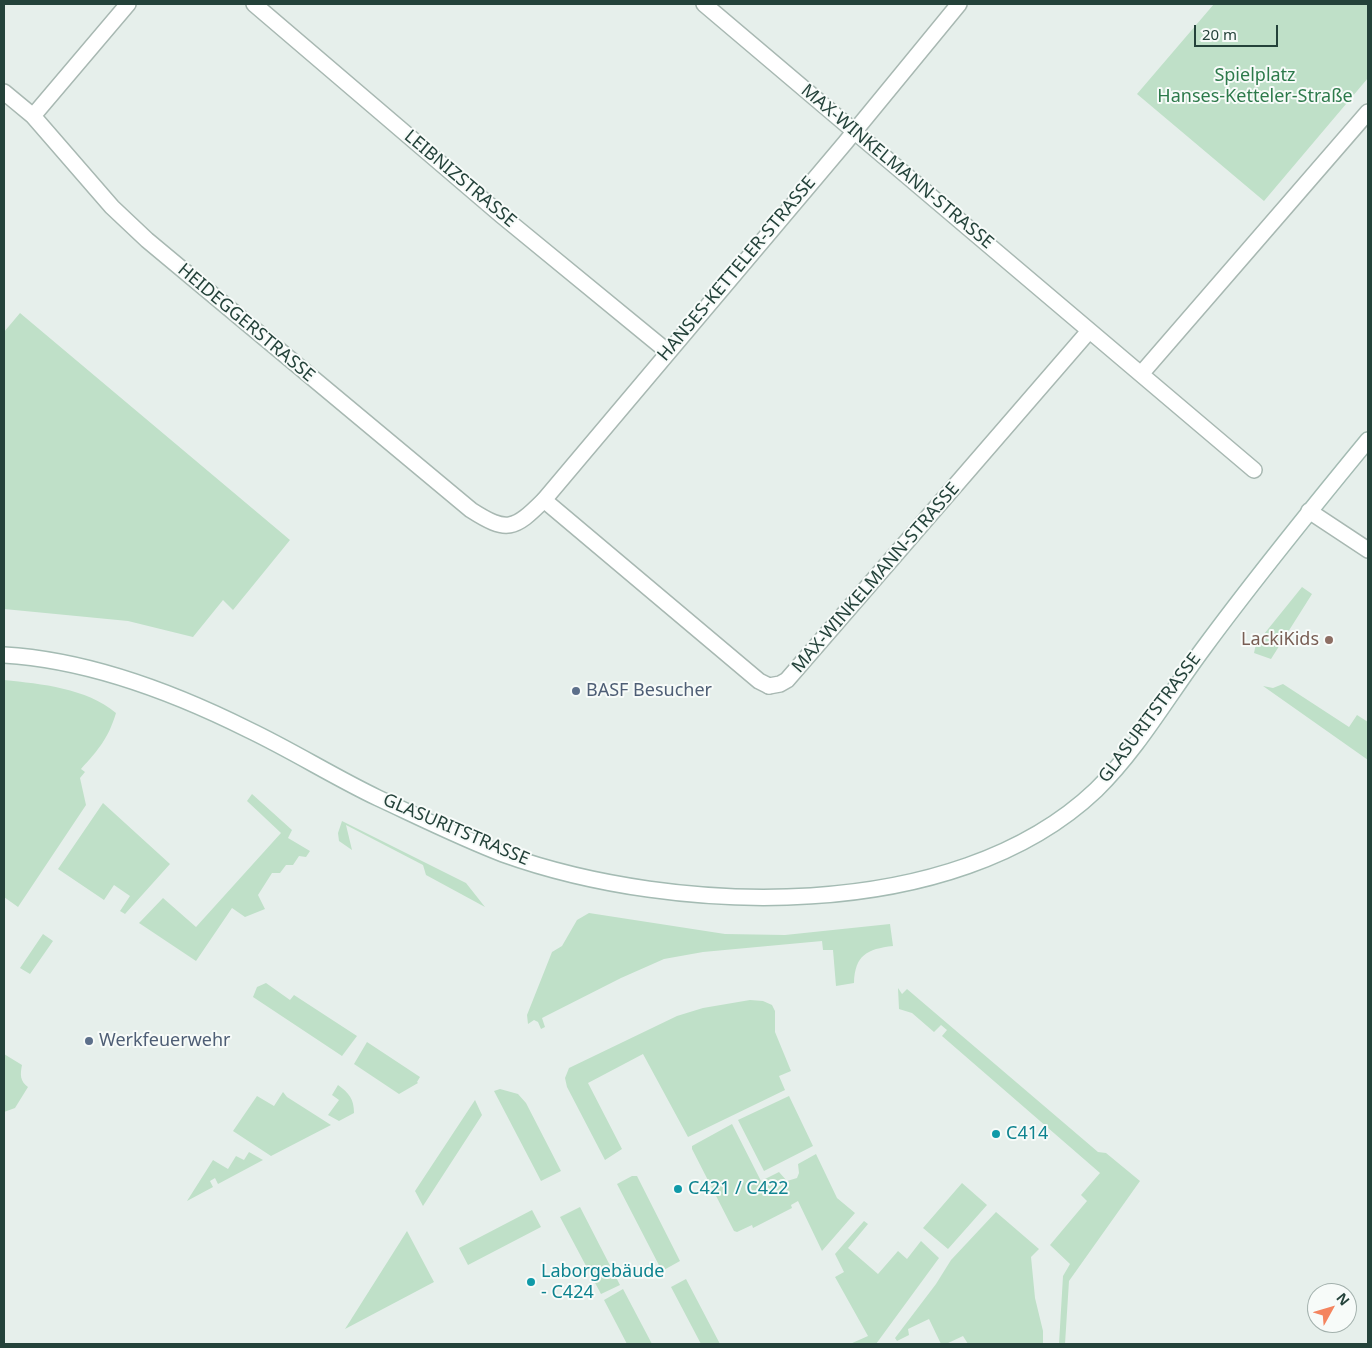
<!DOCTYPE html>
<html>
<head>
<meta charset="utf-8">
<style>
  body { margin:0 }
  #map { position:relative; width:1372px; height:1348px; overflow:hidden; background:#e6efeb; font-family:"Noto Sans",sans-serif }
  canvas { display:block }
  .frame { position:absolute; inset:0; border:5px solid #24423a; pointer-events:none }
  .north { position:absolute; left:1307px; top:1283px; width:50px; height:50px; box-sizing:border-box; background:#f7fbf9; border:1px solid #a3b1ad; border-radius:50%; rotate:51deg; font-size:14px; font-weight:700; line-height:20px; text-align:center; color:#24423a }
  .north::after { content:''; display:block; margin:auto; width:18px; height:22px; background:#f4845f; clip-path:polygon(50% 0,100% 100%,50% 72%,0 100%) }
  .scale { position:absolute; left:1194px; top:25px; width:84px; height:22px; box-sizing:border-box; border:2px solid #24423a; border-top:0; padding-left:6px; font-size:15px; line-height:18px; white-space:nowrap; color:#24423a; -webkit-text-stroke:4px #f7fbf9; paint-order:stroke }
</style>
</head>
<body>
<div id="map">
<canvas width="1372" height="1348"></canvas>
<div class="frame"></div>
<div class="north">N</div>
<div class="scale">20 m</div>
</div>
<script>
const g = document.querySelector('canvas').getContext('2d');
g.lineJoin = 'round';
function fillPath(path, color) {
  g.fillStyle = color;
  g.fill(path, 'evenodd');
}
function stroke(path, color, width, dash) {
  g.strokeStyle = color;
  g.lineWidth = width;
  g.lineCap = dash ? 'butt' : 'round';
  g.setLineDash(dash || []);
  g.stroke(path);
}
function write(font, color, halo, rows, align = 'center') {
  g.font = font + ' "Noto Sans",sans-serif';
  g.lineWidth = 4;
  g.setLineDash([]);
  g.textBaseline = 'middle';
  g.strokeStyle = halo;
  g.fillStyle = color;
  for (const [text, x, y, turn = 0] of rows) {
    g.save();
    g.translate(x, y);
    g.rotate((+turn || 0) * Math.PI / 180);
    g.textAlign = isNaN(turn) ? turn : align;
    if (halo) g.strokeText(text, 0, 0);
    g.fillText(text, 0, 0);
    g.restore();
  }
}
fillPath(new Path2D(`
  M 1214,4 L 1368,4 L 1368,78 L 1264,201 L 1137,94 Z
  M 20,313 L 290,540 L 233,610 L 223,600 L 193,637 L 128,621 L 4,609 L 4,332 Z
  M 1302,587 L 1312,594 L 1271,659 L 1254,653 L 1256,644 Z
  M 4,680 C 42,684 86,688 116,713 C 108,739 99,749 81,769 L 85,772 L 80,778 L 86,805 L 18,907 L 4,897 Z
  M 1283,684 L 1349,727 L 1357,715 L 1368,722 L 1368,760 L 1263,686 L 1273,688 Z
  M 252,794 L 292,830 L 288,838 L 310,851 L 306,857 L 299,856 L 293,865 L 286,865 L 280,873 L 272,873 L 258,895 L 265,909 L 245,917 L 232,908 L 196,961 L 139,923 L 163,898 L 196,927 L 281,833 L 247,801 Z
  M 103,803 L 170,864 L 125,914 L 120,911 L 130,896 L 114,885 L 104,900 L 58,869 Z
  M 342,821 L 466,883 L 485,907 L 426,875 L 423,865 L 346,825 L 352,850 L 339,841 L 338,833 Z
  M 589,913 L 725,934 L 785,935 L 890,924 L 893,946 C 867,949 855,955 854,983 L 836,986 L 833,950 L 823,950 L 822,941 L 703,952 L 664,959 L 621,978 L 542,1018 L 545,1027 L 541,1029 L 538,1022 L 534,1020 L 528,1024 L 527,1015 L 552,952 L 562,946 L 577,920 Z
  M 43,934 L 53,941 L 30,974 L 20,968 Z
  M 266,983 L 290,1000 L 294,995 L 357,1036 L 342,1056 L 253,997 L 257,987 Z
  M 898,988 L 902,994 L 907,989 L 1098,1152 L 1106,1153 L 1140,1181 L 1069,1281 L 1065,1344 L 1059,1344 L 1063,1276 L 1070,1264 L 1050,1245 L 1087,1201 L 1081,1195 L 1100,1173 L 942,1036 L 947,1030 L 941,1025 L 934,1032 L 912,1013 L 899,1009 Z
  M 750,1000 L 763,1001 L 772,1005 L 775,1011 L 775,1032 L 791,1071 L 779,1076 L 785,1090 L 688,1137 L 643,1054 L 588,1083 L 622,1149 L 605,1160 L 567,1087 L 565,1078 L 569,1068 L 677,1016 L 703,1008 Z
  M 367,1042 L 420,1077 L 417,1082 L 418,1083 L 399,1094 L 354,1064 Z
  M 4,1054 L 22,1065 C 20,1075 20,1081 28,1087 L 15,1108 L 4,1112 Z
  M 338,1085 C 349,1093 354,1099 354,1113 L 339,1121 L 328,1115 L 339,1100 L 332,1095 Z
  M 500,1089 L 518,1094 L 526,1103 L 561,1171 L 541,1181 L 494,1091 Z
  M 283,1092 L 287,1097 L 331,1125 L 271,1156 L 233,1131 L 257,1096 L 274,1106 Z
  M 789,1096 L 813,1146 L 764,1171 L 738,1120 Z
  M 475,1100 L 482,1115 L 423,1206 L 415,1191 Z
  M 732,1124 L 761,1181 L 779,1172 L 787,1181 L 797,1178 L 799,1173 L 798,1164 L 816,1154 L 837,1198 L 855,1213 L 822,1251 L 798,1201 L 791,1205 L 792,1208 L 753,1228 L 752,1225 L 737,1232 L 734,1231 L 692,1149 L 692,1146 Z
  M 249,1152 L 263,1160 L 218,1184 L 215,1178 L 210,1181 L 213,1187 L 187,1201 L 213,1160 L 228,1169 L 236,1156 L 244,1160 Z
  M 632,1176 L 637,1176 L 680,1261 L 662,1271 L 617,1184 Z
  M 962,1183 L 987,1205 L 948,1249 L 923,1228 Z
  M 580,1207 L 620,1285 L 601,1294 L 560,1217 Z
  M 532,1210 L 541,1227 L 468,1265 L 459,1248 Z
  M 996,1212 L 1039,1249 L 1031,1257 L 1035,1298 L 1043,1331 L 1043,1344 L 968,1344 L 963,1336 L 946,1344 L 941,1344 L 929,1319 L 908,1329 L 909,1335 L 897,1341 L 895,1338 L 936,1284 L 951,1260 Z
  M 864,1221 L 868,1224 L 848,1248 L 878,1274 L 898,1251 L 907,1259 L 921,1241 L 939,1258 L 876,1344 L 850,1344 L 868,1336 L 835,1277 L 844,1272 L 835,1254 Z
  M 407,1231 L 434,1282 L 345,1329 Z
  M 686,1279 L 720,1344 L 701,1344 L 671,1287 Z
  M 623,1289 L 652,1344 L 627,1344 L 604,1300 Z`), '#bfe0c8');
const lane = new Path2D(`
  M 544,500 L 759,681 L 769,686`);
const street = new Path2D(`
  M 254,4 L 501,215 L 668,352
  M 704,4 L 1254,470
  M 4,92 L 33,116 L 112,207 L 147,240 L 471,510 C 507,533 514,530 544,500 L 845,143 L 959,4
  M 33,116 L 128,4
  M 1141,374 L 1368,112
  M 1309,511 L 1368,550
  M 769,686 L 780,684 L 787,680 L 1089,331`);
const secondary = new Path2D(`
  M 4,655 C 89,660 173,692 249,730 C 293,751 334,777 378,798 C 419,817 461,838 503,854 C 676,916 954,925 1096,790 C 1138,749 1168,696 1203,649 C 1256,577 1312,508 1368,440`);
stroke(lane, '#a8b8b2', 18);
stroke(street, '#a8b8b2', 18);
stroke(secondary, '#a4bbb3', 18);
stroke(lane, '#fff', 15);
stroke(street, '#fff', 15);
stroke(secondary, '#fff', 15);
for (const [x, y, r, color] of [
  [1329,640,5,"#8d6e63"],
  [576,691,5,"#5c6f8a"],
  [89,1041,5,"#5c6f8a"],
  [996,1134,5,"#0f9aa8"],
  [678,1189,5,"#0f9aa8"],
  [531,1282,5,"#0f9aa8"]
]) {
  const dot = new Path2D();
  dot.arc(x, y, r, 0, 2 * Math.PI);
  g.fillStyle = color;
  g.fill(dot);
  stroke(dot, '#f7fbf9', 2);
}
write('18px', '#2d7a4b', '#f7fbf9', [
  ["Spielplatz",1255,76],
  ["Hanses-Ketteler-Straße",1255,97]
]);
write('18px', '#24423a', '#f7fbf9', [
  ["MAX-WINKELMANN-STRASSE",897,167,40],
  ["LEIBNIZSTRASSE",460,179,40],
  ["HANSES-KETTELER-STRASSE",737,269,-50],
  ["HEIDEGGERSTRASSE",246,323,40],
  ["MAX-WINKELMANN-STRASSE",876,578,-49],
  ["GLASURITSTRASSE",1150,718,-53],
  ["GLASURITSTRASSE",456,830,23]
]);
write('18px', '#785e54', '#f7fbf9', [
  ["LackiKids",1319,640]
], 'right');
write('18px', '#4e5e75', '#f7fbf9', [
  ["BASF Besucher",586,691],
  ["Werkfeuerwehr",99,1041]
], 'left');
write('18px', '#0d838f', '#f7fbf9', [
  ["C414",1006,1134],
  ["C421 / C422",688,1189],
  ["Laborgebäude",541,1272],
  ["- C424",541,1293]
], 'left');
</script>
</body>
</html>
